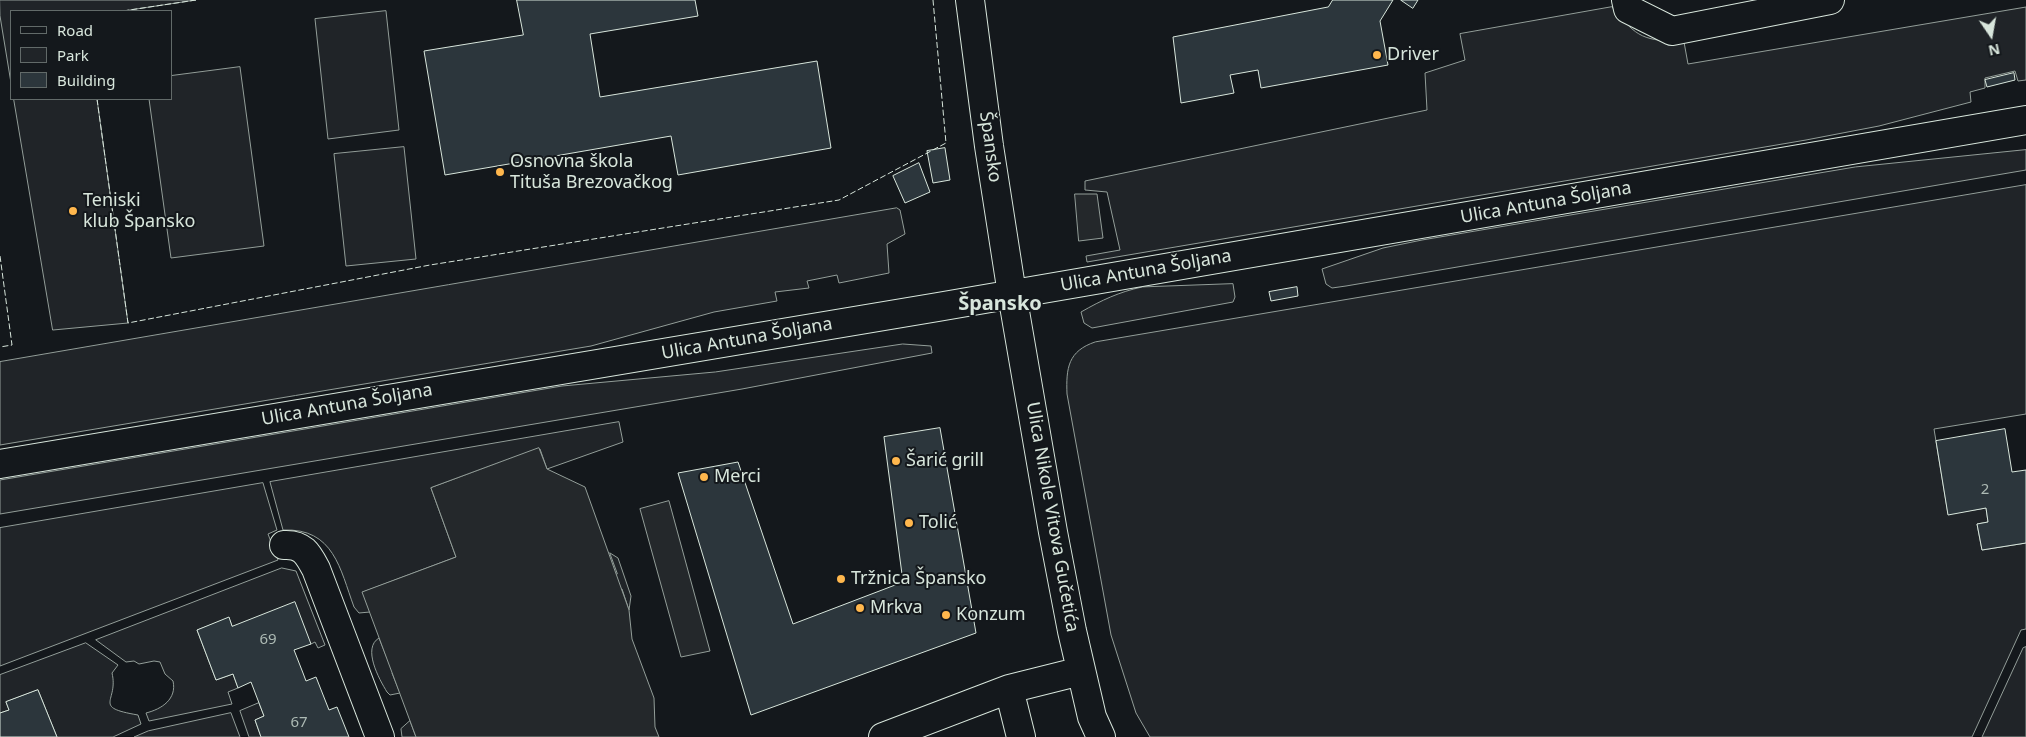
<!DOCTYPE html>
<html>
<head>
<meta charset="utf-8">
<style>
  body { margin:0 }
  #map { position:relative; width:2026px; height:737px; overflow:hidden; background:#14181c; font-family:"Noto Sans",sans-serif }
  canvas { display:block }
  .legend { position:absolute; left:10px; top:10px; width:162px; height:90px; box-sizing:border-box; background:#14181c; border:1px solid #626a69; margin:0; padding:6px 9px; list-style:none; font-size:15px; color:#d8e6dc }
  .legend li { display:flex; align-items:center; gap:10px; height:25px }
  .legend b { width:25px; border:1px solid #626a69 }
  .north { position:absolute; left:1966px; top:10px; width:50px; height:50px; -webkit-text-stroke:4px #14181c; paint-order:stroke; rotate:168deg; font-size:14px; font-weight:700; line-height:20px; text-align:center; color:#d8e6dc }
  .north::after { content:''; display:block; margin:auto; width:18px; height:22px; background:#d8e6dc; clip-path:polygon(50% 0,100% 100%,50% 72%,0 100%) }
</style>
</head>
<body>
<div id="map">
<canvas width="2026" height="737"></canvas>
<ul class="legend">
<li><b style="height:6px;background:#14181c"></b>Road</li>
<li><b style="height:14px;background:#202428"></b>Park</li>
<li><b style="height:14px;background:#2c363c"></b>Building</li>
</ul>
<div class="north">N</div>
</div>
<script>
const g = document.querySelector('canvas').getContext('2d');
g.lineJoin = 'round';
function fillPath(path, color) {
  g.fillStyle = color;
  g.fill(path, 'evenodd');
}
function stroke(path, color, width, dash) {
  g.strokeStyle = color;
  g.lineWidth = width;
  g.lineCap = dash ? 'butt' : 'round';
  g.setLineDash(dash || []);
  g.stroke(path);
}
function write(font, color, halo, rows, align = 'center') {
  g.font = font + ' "Noto Sans",sans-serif';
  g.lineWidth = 4;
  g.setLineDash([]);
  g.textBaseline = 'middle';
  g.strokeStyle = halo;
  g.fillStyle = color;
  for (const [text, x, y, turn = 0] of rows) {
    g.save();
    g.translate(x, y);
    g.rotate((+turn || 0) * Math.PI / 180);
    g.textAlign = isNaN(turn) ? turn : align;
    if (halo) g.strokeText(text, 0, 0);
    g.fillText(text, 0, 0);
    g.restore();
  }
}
const green = new Path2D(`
  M 0,0 L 196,0 L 123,11 L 11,11 L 11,83 L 0,16 Z
  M 1612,7 C 1638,39 1643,40 1684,42 L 1688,64 L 2026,7 L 2026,80 L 2018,81 L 2015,71 L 1985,78 L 1985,88 L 1970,92 L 1971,102 L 1879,126 L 1806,140 L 1087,262 L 1086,256 L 1120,250 L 1107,192 L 1085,190 L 1085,181 L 1427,110 L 1425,73 L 1465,60 L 1460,34 Z
  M 386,11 L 399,130 L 328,139 L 315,19 Z
  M 240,67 L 264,246 L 171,258 L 149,99 L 171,99 L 171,76 Z
  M 14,99 L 97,99 L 128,323 L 53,330 Z
  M 404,147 L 416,259 L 346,266 L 334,154 Z
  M 2026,150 L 2026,170 L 1346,286 L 1332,288 L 1326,284 L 1322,269 L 1383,248 L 1422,240 L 1855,167 Z
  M 2026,185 L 2026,414 L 1934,429 L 1948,514 L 1986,508 L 1988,522 L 1977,524 L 1982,550 L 2026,543 L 2026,629 L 2021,630 L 1972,737 L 1150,737 L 1136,713 L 1111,635 L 1067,394 C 1066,368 1068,351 1095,342 Z
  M 897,208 L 900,210 L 905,234 L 887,244 L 889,273 L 839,283 L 837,275 L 807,281 L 809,288 L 775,292 L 777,301 L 714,312 L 591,346 L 0,445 L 0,362 Z
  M 1233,284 L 1235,297 L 1233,302 L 1092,328 L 1084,323 L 1081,312 C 1102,300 1119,292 1142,287 Z
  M 903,344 L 931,346 L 932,353 L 742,389 L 0,514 L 0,480 L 562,386 L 715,372 Z
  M 619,422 L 623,442 L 547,469 L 540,449 L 431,488 L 456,557 L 363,592 L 370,612 L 359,613 L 354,607 C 340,569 334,528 283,530 L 270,482 Z
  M 263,483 L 277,530 L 268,534 L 278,560 L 0,666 L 0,528 Z
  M 610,553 L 618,558 L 631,596 L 629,610 L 622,589 L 392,673 L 400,693 L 390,695 L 387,692 C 379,679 362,648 379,638 L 387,658 L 617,574 Z
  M 282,568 L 296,571 L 325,645 L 318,648 L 315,642 L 311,644 L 232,626 L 229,618 L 197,630 L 216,680 L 233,674 L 238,688 L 228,692 L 232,704 L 149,721 L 146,713 C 162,709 177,699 173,681 L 165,674 L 160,662 L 154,661 L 139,664 L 134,661 L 126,662 L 96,640 Z
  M 86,643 L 118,665 L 112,673 C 119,702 91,707 138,715 L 141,724 L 113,737 L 57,737 L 38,690 L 6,702 L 9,710 L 0,713 L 0,675 Z
  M 2026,647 L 2026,737 L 1982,737 L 2023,648 Z
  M 259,703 L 264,716 L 255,720 L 261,737 L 249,737 L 240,711 Z
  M 231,713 L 240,737 L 134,737 L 148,731 Z
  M 410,721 L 416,737 L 402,737 L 401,729 Z`);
fillPath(green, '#202428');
stroke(green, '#939e99', 1);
const parking = new Path2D(`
  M 1075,194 L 1097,194 L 1103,238 L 1079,241 Z
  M 539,448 L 547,469 L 585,487 L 629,610 L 632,639 L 654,698 L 655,727 L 659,737 L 416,737 L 362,592 L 456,557 L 431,488 Z
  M 669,501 L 710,651 L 681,657 L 640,509 Z`);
fillPath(parking, '#24282b');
stroke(parking, '#939e99', 1);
const building = new Path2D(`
  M 517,0 L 695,0 L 698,16 L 590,34 L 600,97 L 817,61 L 831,148 L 678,175 L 671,136 L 445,175 L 424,51 L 523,35 Z
  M 1333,0 L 1393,0 L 1380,21 L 1388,65 L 1261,88 L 1258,70 L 1230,75 L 1234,93 L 1181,103 L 1173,37 L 1328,7 Z
  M 1401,0 L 1418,0 L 1413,8 Z
  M 2014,73 L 2015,80 L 1987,87 L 1985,80 Z
  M 945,148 L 950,180 L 933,183 L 927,151 Z
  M 919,163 L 930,192 L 905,203 L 893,176 Z
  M 1297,287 L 1298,296 L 1271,301 L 1269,292 Z
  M 940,428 L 976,633 L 751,715 L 678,473 L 738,462 L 793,624 L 903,582 L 884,437 Z
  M 2005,429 L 2012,472 L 2026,470 L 2026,543 L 1982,550 L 1977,524 L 1988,522 L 1986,508 L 1948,515 L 1936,441 Z
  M 295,602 L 311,644 L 294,650 L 303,673 L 306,681 L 316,677 L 329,710 L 337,707 L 349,737 L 261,737 L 255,720 L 264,716 L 251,682 L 238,688 L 233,674 L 216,680 L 197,630 L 229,617 L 232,626 Z
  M 38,690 L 57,737 L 0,737 L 0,713 L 9,710 L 6,702 Z`);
fillPath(building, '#2c363c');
stroke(building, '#d8e6dc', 1);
const minor = new Path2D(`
  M 970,0 L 989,146 L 1012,294 L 1053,532 L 1072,631 L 1092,717 L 1101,737
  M 1626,0 L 1628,9 L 1672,31 L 1830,0
  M 0,464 L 938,307 L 2026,120
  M 284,545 C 303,544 308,554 316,569 L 380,737
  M 1009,689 L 1021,737
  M 883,737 L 1009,689 L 1081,671`);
stroke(minor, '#d8e6dc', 30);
stroke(minor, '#14181c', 28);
stroke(new Path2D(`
  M 123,11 L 196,0
  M 97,99 L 128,323 L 430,265 L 839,200 L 946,143 L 933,0
  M 0,256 L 12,345 L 0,347`), '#d8e6dc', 1, [6, 2.5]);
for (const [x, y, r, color] of [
  [1377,55,5,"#ffb74d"],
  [500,172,5,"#ffb74d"],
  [73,211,5,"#ffb74d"],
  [896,461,5,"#ffb74d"],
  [704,477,5,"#ffb74d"],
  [909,523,5,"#ffb74d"],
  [841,579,5,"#ffb74d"],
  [860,608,5,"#ffb74d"],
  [946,615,5,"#ffb74d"]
]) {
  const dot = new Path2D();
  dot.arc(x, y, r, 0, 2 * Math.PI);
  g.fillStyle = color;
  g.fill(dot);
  stroke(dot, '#14181c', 2);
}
write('15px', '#adbab4', null, [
  ["2",1985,490],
  ["69",268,640],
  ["67",299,723]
]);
write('18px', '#d8e6dc', '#14181c', [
  ["Driver",1387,55],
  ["Osnovna škola",510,162],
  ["Tituša Brezovačkog",510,183],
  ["Teniski",83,201],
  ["klub Špansko",83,222],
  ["Šarić grill",906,461],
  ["Merci",714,477],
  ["Tolić",919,523],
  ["Tržnica Špansko",851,579],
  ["Mrkva",870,608],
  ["Konzum",956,615]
], 'left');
write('18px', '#d8e6dc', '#14181c', [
  ["Špansko",990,147,82],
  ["Ulica Antuna Šoljana",1546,203,-10],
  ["Ulica Antuna Šoljana",1146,271,-10],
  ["Ulica Antuna Šoljana",747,339,-10],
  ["Ulica Antuna Šoljana",347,405,-10],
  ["Ulica Nikole Vitova Gučetića",1052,517,80]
]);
write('bold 20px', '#d8e6dc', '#14181c', [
  ["Špansko",1000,304]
]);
</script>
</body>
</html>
